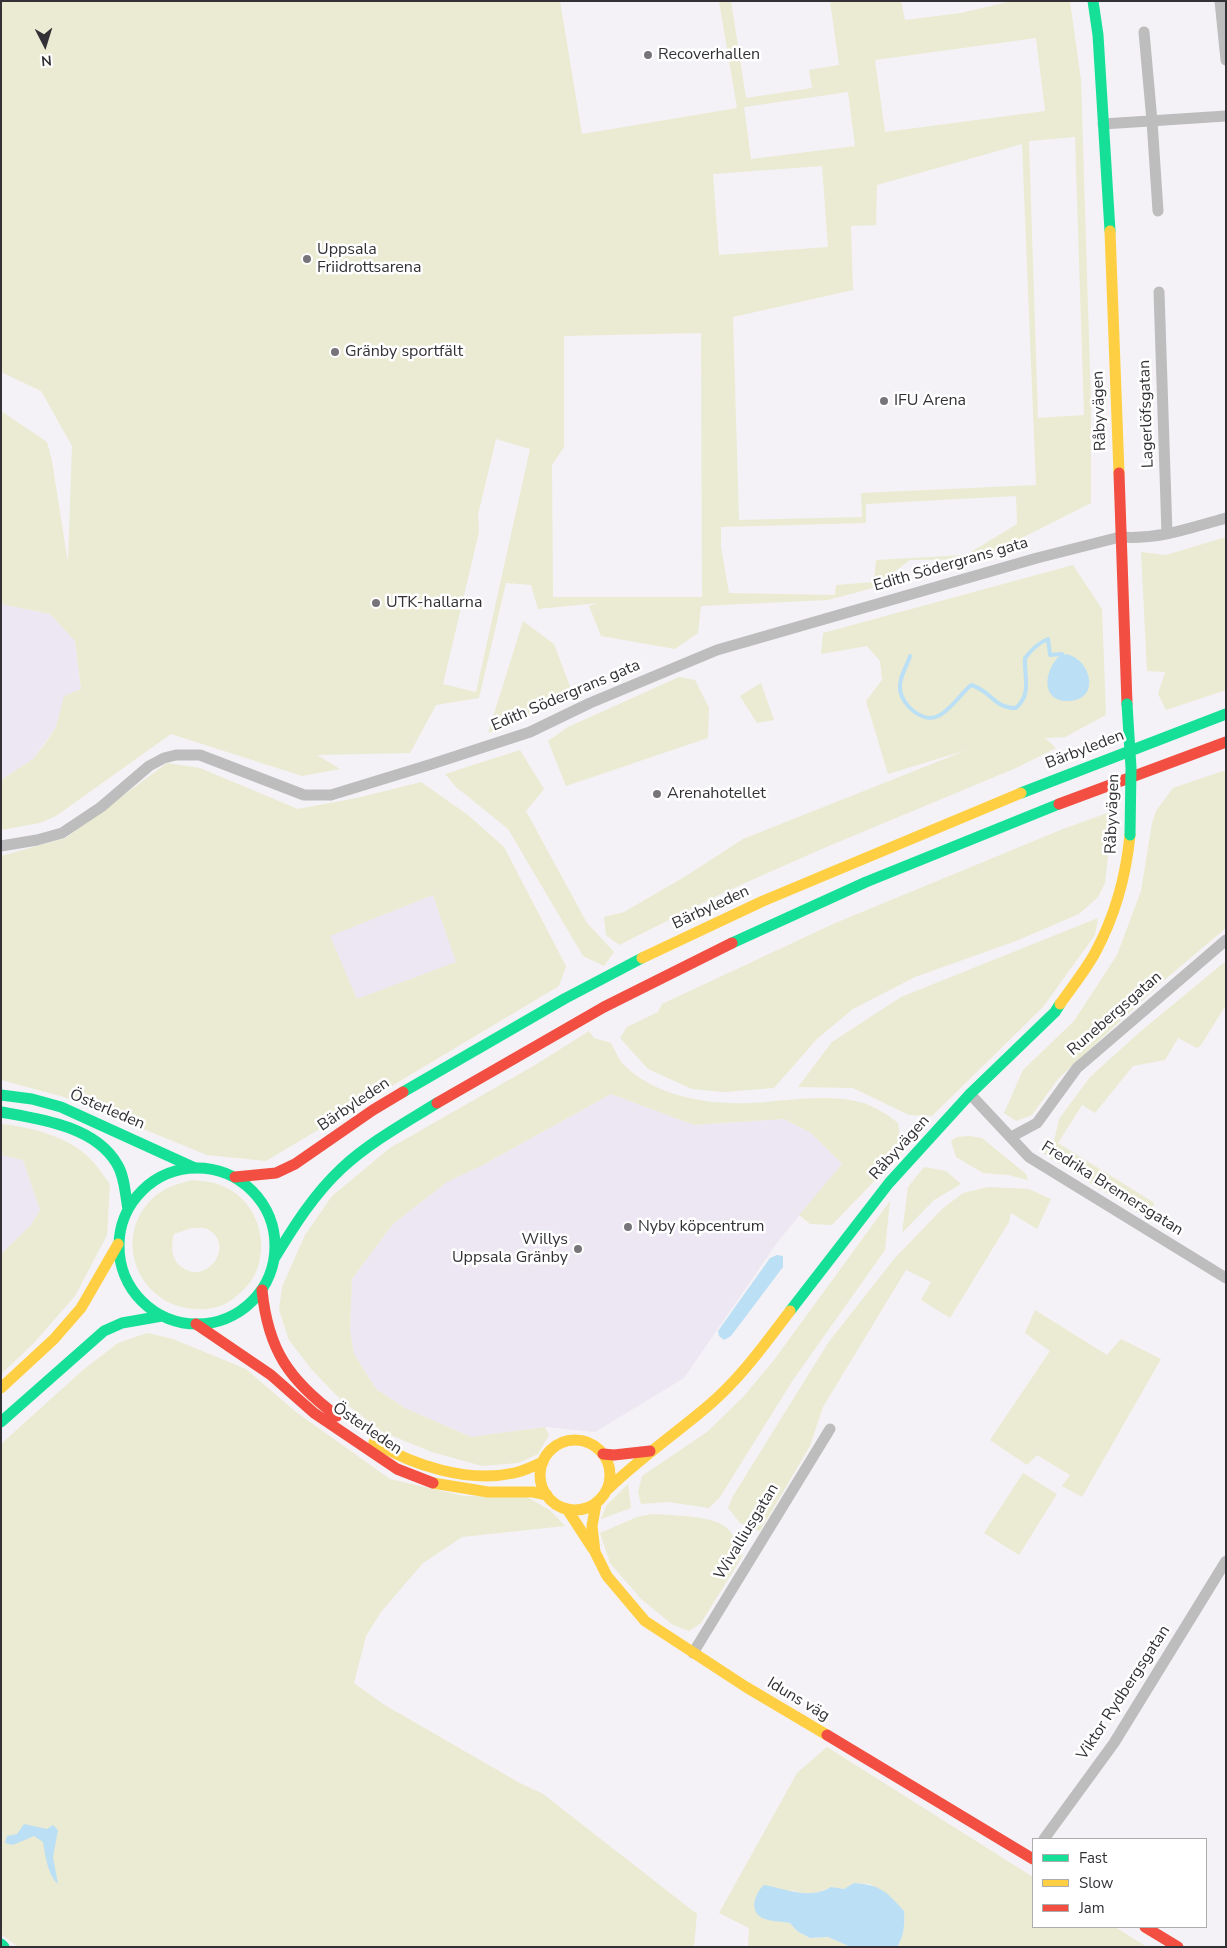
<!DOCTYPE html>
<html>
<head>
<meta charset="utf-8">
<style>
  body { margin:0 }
  #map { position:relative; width:1227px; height:1948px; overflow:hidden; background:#f4f2f6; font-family:"Nunito Sans",sans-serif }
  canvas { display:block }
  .frame { position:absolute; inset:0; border:2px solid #333135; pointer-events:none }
  .legend { position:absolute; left:1032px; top:1838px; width:175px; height:90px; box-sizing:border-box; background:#fff; border:1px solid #adadae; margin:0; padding:6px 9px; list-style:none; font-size:15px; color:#333135 }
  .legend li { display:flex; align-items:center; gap:10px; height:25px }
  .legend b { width:25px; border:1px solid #adadae }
  .north { position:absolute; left:20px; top:20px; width:50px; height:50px; -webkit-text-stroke:4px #fff; paint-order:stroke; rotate:175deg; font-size:14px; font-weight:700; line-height:20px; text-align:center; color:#333135 }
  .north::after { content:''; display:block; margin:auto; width:18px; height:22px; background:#333135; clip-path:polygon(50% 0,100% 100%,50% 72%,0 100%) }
</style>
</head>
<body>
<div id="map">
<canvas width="1227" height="1948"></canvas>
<div class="frame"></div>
<ul class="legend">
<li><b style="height:6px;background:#16e098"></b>Fast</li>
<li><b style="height:6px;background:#ffcf43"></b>Slow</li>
<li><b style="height:6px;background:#f24e42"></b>Jam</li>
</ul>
<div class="north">N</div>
</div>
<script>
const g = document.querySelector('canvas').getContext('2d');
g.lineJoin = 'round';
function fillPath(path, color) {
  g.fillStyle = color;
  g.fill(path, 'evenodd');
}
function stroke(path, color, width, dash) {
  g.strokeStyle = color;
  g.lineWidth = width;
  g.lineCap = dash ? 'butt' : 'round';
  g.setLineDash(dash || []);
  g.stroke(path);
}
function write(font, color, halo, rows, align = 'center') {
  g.font = font + ' "Nunito Sans",sans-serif';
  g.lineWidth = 5;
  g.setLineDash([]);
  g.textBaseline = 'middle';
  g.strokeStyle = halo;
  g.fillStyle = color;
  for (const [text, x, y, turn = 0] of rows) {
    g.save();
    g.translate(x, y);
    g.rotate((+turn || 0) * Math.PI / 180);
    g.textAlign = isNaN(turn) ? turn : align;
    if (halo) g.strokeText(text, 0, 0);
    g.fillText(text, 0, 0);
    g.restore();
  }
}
fillPath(new Path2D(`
  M 1,604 L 50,614 L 75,641 L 81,690 L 60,713 L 56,727 L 33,759 L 1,780 Z
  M 433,895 L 457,962 L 357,999 L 329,936 Z
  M 611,1094 L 694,1125 L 784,1119 L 811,1133 L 842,1164 L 779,1240 L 684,1378 L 595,1432 L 545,1427 L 471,1437 L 405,1408 L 376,1389 L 354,1354 L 350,1331 L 352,1279 L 393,1224 L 447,1182 L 481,1166 Z
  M 1,1155 L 23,1160 L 40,1210 L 31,1225 L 1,1254 Z`), '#ece7f2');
fillPath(new Path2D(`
  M 1,1 L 560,1 L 582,134 L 737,108 L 719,1 L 731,1 L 746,98 L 812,88 L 809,70 L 839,65 L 830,1 L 901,1 L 905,20 L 961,13 L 1012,1 L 1070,1 L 1081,80 L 1091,404 L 1091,503 L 1000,549 L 969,559 L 910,560 L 873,588 L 828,600 L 701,606 L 698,633 L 675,649 L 601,636 L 589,606 L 598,603 L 538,609 L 531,585 L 506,583 L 479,698 L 436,705 L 410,753 L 317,755 L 340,769 L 302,776 L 171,734 L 56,816 L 40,823 L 1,830 L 1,780 L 33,759 L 44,745 L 56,727 L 64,696 L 81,689 L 75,641 L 50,614 L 1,604 L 1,411 L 47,442 L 52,461 L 68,563 L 72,446 L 41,391 L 1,372 ZM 1036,38 L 1045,111 L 885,132 L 875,60 ZM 848,92 L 855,146 L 751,159 L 744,107 ZM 1075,137 L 1084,415 L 1038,418 L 1029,141 ZM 1022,144 L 1036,485 L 861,493 L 862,517 L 739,520 L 733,317 L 853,290 L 851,226 L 876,225 L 877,185 ZM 822,166 L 828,247 L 719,255 L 713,174 ZM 701,333 L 702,597 L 553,597 L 552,465 L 564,447 L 564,336 ZM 496,439 L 530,449 L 476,692 L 443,684 L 479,532 L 478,515 ZM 1016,496 L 1017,524 L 966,555 L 876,560 L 874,582 L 836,585 L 835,595 L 729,593 L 721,547 L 721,527 L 866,523 L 866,504 Z
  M 1226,537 L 1226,690 L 1166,710 L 1158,694 L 1165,672 L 1147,671 L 1141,552 L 1166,555 Z
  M 1073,565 L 1102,609 L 1106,715 L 1065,737 L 1045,738 L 1056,748 L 1016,768 L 824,848 L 727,891 L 619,945 L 606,935 L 604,917 L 624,912 L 686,876 L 743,839 L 967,750 L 888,774 L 866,701 L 882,680 L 880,661 L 867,646 L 821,654 L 823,633 Z
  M 523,621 L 554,644 L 574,697 L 488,733 Z
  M 679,677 L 695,680 L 709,708 L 708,738 L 566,786 L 548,741 L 568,727 Z
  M 761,683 L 774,720 L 757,723 L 740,696 Z
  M 520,750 L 544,789 L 526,811 L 587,923 L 614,952 L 604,966 L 583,956 L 508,829 L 456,787 L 445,774 Z
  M 167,763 L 200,768 L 298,809 L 357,798 L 421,782 L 468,815 L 504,847 L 566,966 L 559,986 L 266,1161 L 207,1155 L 64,1097 L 1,1080 L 1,856 L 66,838 ZM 433,895 L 456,962 L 357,999 L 330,936 Z
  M 1226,770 L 1226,928 L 1162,982 L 1058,1079 L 1032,1115 L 1016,1121 L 1004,1113 L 1023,1070 L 1074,1021 L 1117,955 L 1141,891 L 1152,823 L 1156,811 L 1173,788 Z
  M 1113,811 L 1105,883 L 1098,897 L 1079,914 L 1016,941 L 915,977 L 853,1009 L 817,1039 L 774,1088 L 724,1092 L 692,1089 L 648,1069 L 620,1038 L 627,1027 L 658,1012 L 662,1004 L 833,924 L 1063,829 Z
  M 1098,918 L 1095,935 L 1043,1007 L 932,1116 L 909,1115 L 853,1088 L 798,1087 L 832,1042 L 901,997 Z
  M 1226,961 L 1226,1005 L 1201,1045 L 1197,1048 L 1178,1038 L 1165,1060 L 1133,1066 L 1095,1113 L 1082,1105 L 1058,1143 L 1153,1202 L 1154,1205 L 1148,1215 L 1140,1214 L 1044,1154 L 1046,1149 L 1053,1146 L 1059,1119 L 1090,1077 L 1141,1031 Z
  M 589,1031 L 594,1038 L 611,1043 C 615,1050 619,1060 624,1065 C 656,1097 709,1105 752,1103 C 782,1101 826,1094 855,1101 C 871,1104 886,1113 898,1123 L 900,1137 L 906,1148 L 832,1225 L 810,1224 L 799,1215 L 842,1164 L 811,1133 L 784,1119 L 694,1125 L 611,1094 L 481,1166 L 447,1182 L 393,1224 L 352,1279 L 350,1331 L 354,1354 L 376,1389 L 405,1408 L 471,1437 L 545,1427 L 549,1435 L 538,1454 L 518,1463 L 482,1466 L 432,1452 L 383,1432 L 341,1400 L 312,1370 L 289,1340 L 279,1310 L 282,1287 L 305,1235 L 332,1196 L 390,1148 L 535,1065 Z
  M 1,1124 C 29,1127 63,1135 85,1154 C 95,1162 102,1174 110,1184 L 107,1235 L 75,1296 L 33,1344 L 1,1374 L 1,1254 L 31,1225 L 40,1210 L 23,1160 L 1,1155 Z
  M 969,1136 L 982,1138 L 1026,1174 L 1028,1180 L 1008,1175 L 983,1173 L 956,1157 L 951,1141 L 957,1137 Z
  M 924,1167 L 946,1171 L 961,1184 L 934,1200 L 902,1233 L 908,1187 Z
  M 192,1180 C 199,1181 207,1181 214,1183 C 249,1192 268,1229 259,1263 C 255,1280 244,1291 230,1301 C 220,1308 206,1310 194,1309 C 139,1305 112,1240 151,1200 C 162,1188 177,1184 192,1180 ZM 192,1228 C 196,1228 203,1227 207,1229 C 237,1244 207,1288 180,1266 C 171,1259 171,1245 174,1234 Z
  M 988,1187 L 1029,1189 L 1051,1199 L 1037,1229 L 1011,1213 L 1009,1222 L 950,1318 L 921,1300 L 931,1282 L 906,1270 L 823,1407 L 810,1446 L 760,1531 L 740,1523 L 728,1508 L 733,1496 L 828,1343 L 894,1259 L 942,1209 L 963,1193 Z
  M 890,1201 L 885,1250 L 793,1380 L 720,1497 L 709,1508 L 668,1502 L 641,1504 L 638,1492 L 642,1476 L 707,1432 L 743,1397 L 774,1360 Z
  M 1035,1310 L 1107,1355 L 1121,1339 L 1161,1359 L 1082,1497 L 1062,1486 L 1070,1475 L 1037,1455 L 1027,1465 L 990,1440 L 1050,1351 L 1025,1333 Z
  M 147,1333 L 173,1339 L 246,1369 L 296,1412 L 390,1479 L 464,1496 L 527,1497 L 551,1511 L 565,1526 L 462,1537 L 423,1563 L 381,1612 L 366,1636 L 354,1683 L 383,1704 L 518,1782 L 543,1794 L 697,1914 L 694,1947 L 18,1947 L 1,1934 L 1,1444 L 83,1370 L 118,1343 Z
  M 1023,1473 L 1057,1494 L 1019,1555 L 984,1533 Z
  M 628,1484 L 631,1508 L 601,1519 L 606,1506 Z
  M 652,1514 C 673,1516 716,1514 730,1531 C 735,1538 739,1548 743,1555 L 701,1623 L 689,1631 L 673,1625 L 641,1599 L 610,1563 L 600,1533 L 637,1517 Z
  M 827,1747 L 1033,1877 L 1033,1927 L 1115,1927 L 1147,1947 L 897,1947 C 904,1937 905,1923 904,1911 L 870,1884 L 854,1883 L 844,1889 L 831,1887 C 819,1894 805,1896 792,1890 L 764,1919 L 790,1923 L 797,1931 L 810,1938 L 828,1937 L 851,1947 L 748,1947 L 749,1928 L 719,1913 L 797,1773 Z`), '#eaebd2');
fillPath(new Path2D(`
  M 1062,654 C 1088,653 1104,698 1070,701 C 1065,701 1060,701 1055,698 C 1040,688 1050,662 1062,654 Z
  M 777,1255 L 783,1256 L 783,1267 L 731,1336 L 724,1340 L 719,1336 L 718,1331 L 770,1258 Z
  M 24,1824 L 47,1829 L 53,1825 L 58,1830 L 53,1857 L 58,1884 C 48,1876 45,1854 43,1842 L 34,1836 L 13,1845 L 5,1843 L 7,1836 L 17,1834 Z
  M 854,1883 C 881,1885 887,1892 904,1911 C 905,1923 904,1937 897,1947 L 851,1947 L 828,1937 L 810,1938 L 797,1931 L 790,1923 C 782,1921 772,1922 765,1919 C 748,1913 754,1894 764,1885 C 786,1889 810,1900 831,1887 L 844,1889 Z`), '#bbdff4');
stroke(new Path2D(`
  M 910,656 C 907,667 899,676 900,689 C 901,705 924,725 940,715 C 951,709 961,694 971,685 C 992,691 993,708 1016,708 C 1032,694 1024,677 1025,658 C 1032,649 1038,643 1048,639 L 1050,655 L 1062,654`), '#bbdff4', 4);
stroke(new Path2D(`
  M 1220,1 L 1226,60
  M 1144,32 L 1152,121 L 1158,211
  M 1103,124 L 1226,116
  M 1159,292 L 1167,534
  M 1,846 L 37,840 L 62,833 L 101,807 L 149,766 L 164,758 L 176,755 L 200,755 L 304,795 L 331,795 L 432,764 L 530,732 L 590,703 L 717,650 L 1037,558 L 1120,537 C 1157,540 1191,528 1226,518
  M 970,1094 L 1029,1157 L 1226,1278
  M 1011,1137 L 1037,1123 L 1077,1068 L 1226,940
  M 693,1653 L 830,1429
  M 1044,1839 L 1114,1743 L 1226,1561`), '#bebdbd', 11);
stroke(new Path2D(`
  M 1093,1 L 1098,35 L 1110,231
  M 1021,793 L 1226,714
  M 732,943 L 866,882 L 1059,804
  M 403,1092 L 564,999 L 642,958
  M 1,1095 L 32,1099 L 61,1107 L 195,1168
  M 1,1112 C 40,1119 95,1126 117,1164 C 125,1177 125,1194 128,1209
  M119 1246a78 78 0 1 1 156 0a78 78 0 1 1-156 0Z
  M 274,1259 C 294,1226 314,1194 342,1168 C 370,1142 405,1123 437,1103
  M 790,1311 L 889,1183 L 970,1094 L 1055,1012 L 1060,1004
  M 1,1422 L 104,1331 L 122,1323 L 162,1316
  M 1,1944 L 4,1947`), '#16e098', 11);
stroke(new Path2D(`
  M 1110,231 L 1119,473
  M 642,958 L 763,901 L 1021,793
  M 1060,1004 C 1072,987 1085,971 1095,953 C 1115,916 1126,876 1130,835
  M 1,1388 L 54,1339 L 81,1308 L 118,1244
  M540 1475a35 35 0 1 1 70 0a35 35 0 1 1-70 0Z
  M 374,1442 C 414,1466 468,1483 514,1473 C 524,1471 533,1466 543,1462
  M 433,1483 L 488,1492 L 533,1492 L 547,1495
  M 608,1489 C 639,1459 675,1434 708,1406 C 740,1379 765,1344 790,1311
  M 596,1504 L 592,1526 L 595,1552 L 607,1576 L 645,1621 L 746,1687 L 827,1735
  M 567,1509 L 593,1549`), '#ffcf43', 11);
stroke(new Path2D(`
  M 1119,473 L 1127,704
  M 1059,804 L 1226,742
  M 437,1103 L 604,1007 L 732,943
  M 235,1177 L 276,1173 L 295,1164 L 373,1110 L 403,1092
  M 262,1290 C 268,1350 289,1380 337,1416
  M 196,1324 L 271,1375 L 314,1413 L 397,1469 L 433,1483
  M 603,1454 L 614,1455 L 650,1451
  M 827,1735 L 1033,1859
  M 1145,1927 L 1178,1947`), '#f24e42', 11);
stroke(new Path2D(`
  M 1127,704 L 1131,768 L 1130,835`), '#16e098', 11);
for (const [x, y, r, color] of [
  [648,55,5,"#777579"],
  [307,259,5,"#777579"],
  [335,352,5,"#777579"],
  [884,401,5,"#777579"],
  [376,603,5,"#777579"],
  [657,794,5,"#777579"],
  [628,1227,5,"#777579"],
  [578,1249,5,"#777579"]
]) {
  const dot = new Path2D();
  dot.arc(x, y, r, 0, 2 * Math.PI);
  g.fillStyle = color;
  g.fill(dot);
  stroke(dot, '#fff', 2);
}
write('16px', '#333135', '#fff', [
  ["Recoverhallen",658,55],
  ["Uppsala",317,250],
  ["Friidrottsarena",317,268],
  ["Gränby sportfält",345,352],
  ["IFU Arena",894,401],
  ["UTK-hallarna",386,603],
  ["Arenahotellet",667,794],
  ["Nyby köpcentrum",638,1227],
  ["Willys",568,1240,"right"],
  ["Uppsala Gränby",568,1258,"right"]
], 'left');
write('16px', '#333135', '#fff', [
  ["Råbyvägen",1100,411,-92],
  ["Lagerlöfsgatan",1147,414,-92],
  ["Edith Södergrans gata",951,565,-16],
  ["Edith Södergrans gata",566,696,-23],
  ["Bärbyleden",1085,750,-21],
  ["Råbyvägen",1113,814,-88],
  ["Bärbyleden",711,908,-25],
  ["Runebergsgatan",1115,1014,-41],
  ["Bärbyleden",354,1105,-34],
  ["Österleden",107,1110,23],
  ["Råbyvägen",900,1148,-48],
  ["Fredrika Bremersgatan",1112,1189,32],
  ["Österleden",367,1429,34],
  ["Wivalliusgatan",747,1532,-59],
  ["Viktor Rydbergsgatan",1124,1693,-57],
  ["Iduns väg",798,1700,31]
]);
</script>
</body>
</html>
